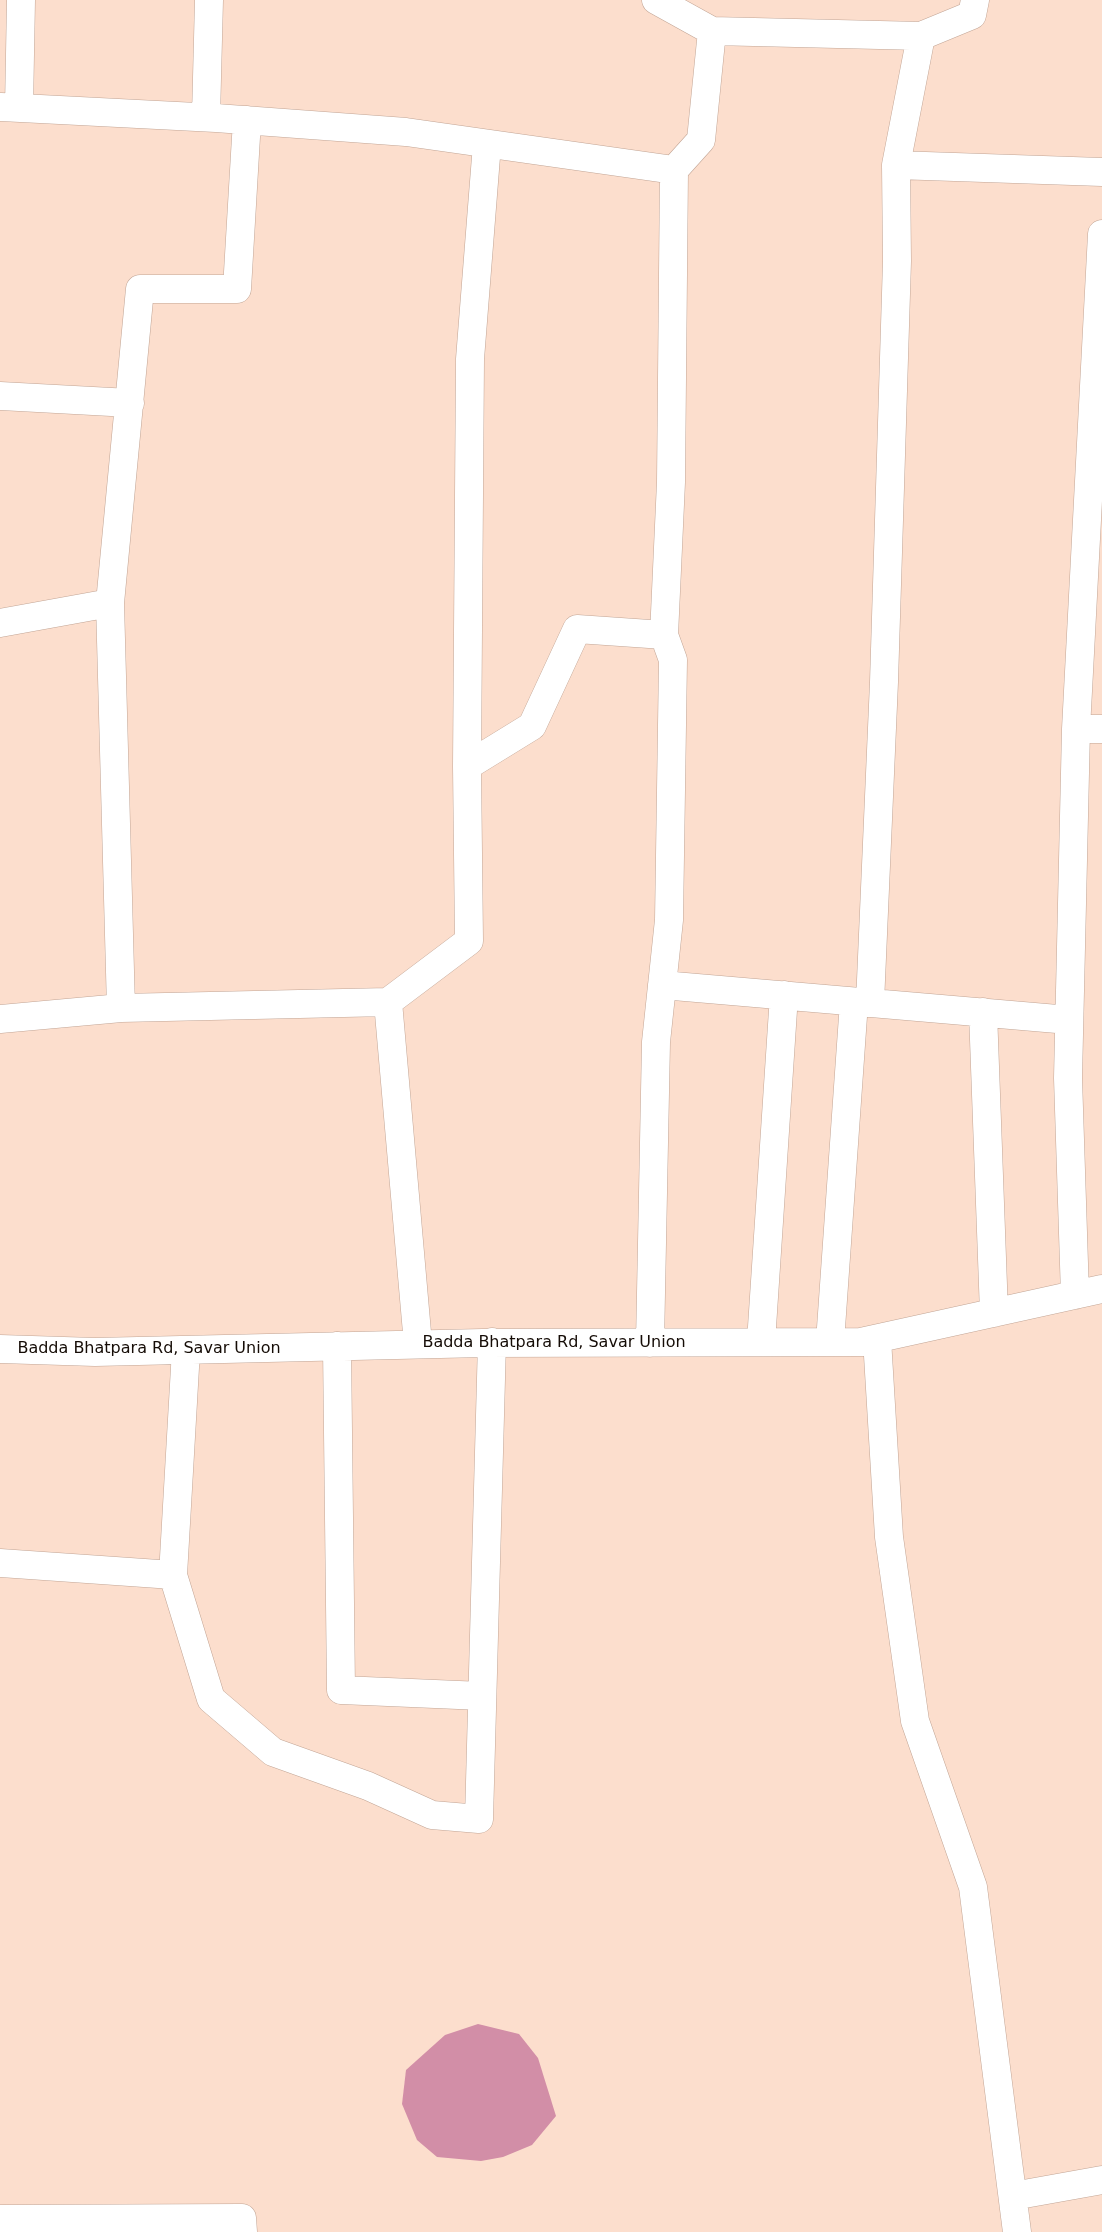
<!DOCTYPE html>
<html>
<head>
<meta charset="utf-8">
<style>
  body { margin:0 }
  canvas { display:block; background:#fcdecd }
</style>
</head>
<body>
<canvas width="1102" height="2232"></canvas>
<script>
const g = document.querySelector('canvas').getContext('2d');
g.lineJoin = 'round';
function fillPath(path, color) {
  g.fillStyle = color;
  g.fill(path, 'evenodd');
}
function stroke(path, color, width, dash) {
  g.strokeStyle = color;
  g.lineWidth = width;
  g.lineCap = dash ? 'butt' : 'round';
  g.setLineDash(dash || []);
  g.stroke(path);
}
function write(font, color, halo, rows, align = 'center') {
  g.font = font + ' "DejaVu Sans",sans-serif';
  g.lineWidth = 5;
  g.setLineDash([]);
  g.textBaseline = 'middle';
  g.strokeStyle = halo;
  g.fillStyle = color;
  for (const [text, x, y, turn = 0] of rows) {
    g.save();
    g.translate(x, y);
    g.rotate((+turn || 0) * Math.PI / 180);
    g.textAlign = isNaN(turn) ? turn : align;
    if (halo) g.strokeText(text, 0, 0);
    g.fillText(text, 0, 0);
    g.restore();
  }
}
fillPath(new Path2D(`
  M 478,2024 L 519,2034 L 538,2058 L 556,2116 L 532,2145 L 503,2157 L 481,2161 L 437,2157 L 417,2140 L 402,2104 L 406,2070 L 445,2035 Z`), '#d28ea7');
const minor = new Path2D(`
  M 656,0 L 712,31
  M 1,107 L 216,118 L 406,132 L 674,170 L 671,482 L 664,635 L 577,629 L 532,726 L 467,766 L 469,941 L 388,1002 L 418,1344
  M 19,108 L 21,0
  M 206,117 L 209,0
  M 896,165 L 921,36
  M 674,170 L 701,140 L 712,31 L 921,36 L 972,15 L 975,0
  M 0,396 L 130,403
  M 110,603 L 140,289 L 237,289 L 247,120
  M 0,623 L 110,603 L 121,1008
  M 1076,729 L 1102,729
  M 467,766 L 470,359 L 487,144
  M 662,985 L 1069,1020
  M 870,1003 L 884,682 L 897,261 L 896,165 L 1102,172
  M 983,1012 L 994,1313
  M 0,1019 L 121,1008 L 388,1002
  M 1075,1295 L 1068,1078 L 1076,729 L 1102,234
  M 877,1339 L 889,1537 L 915,1721 L 973,1887 L 1017,2232
  M 761,1342 L 784,995
  M 830,1342 L 854,1002
  M 650,1343 L 656,1042 L 669,920 L 673,660 L 664,635
  M 337,1346 L 341,1690 L 482,1696
  M 0,1349 L 95,1352 L 483,1343 L 861,1342 L 1102,1289
  M 0,1563 L 173,1575 L 186,1350
  M 173,1575 L 211,1699 L 273,1752 L 368,1786 L 432,1815 L 479,1819 L 492,1342
  M 1013,2196 L 1102,2180
  M 0,2219 L 242,2218 L 243,2232`);
stroke(minor, '#c2a595', 29);
stroke(minor, '#fff', 28);
write('16px', '#150c06', '#fff', [
  ["Badda Bhatpara Rd, Savar Union",554,1343],
  ["Badda Bhatpara Rd, Savar Union",149,1349]
]);
</script>
</body>
</html>
